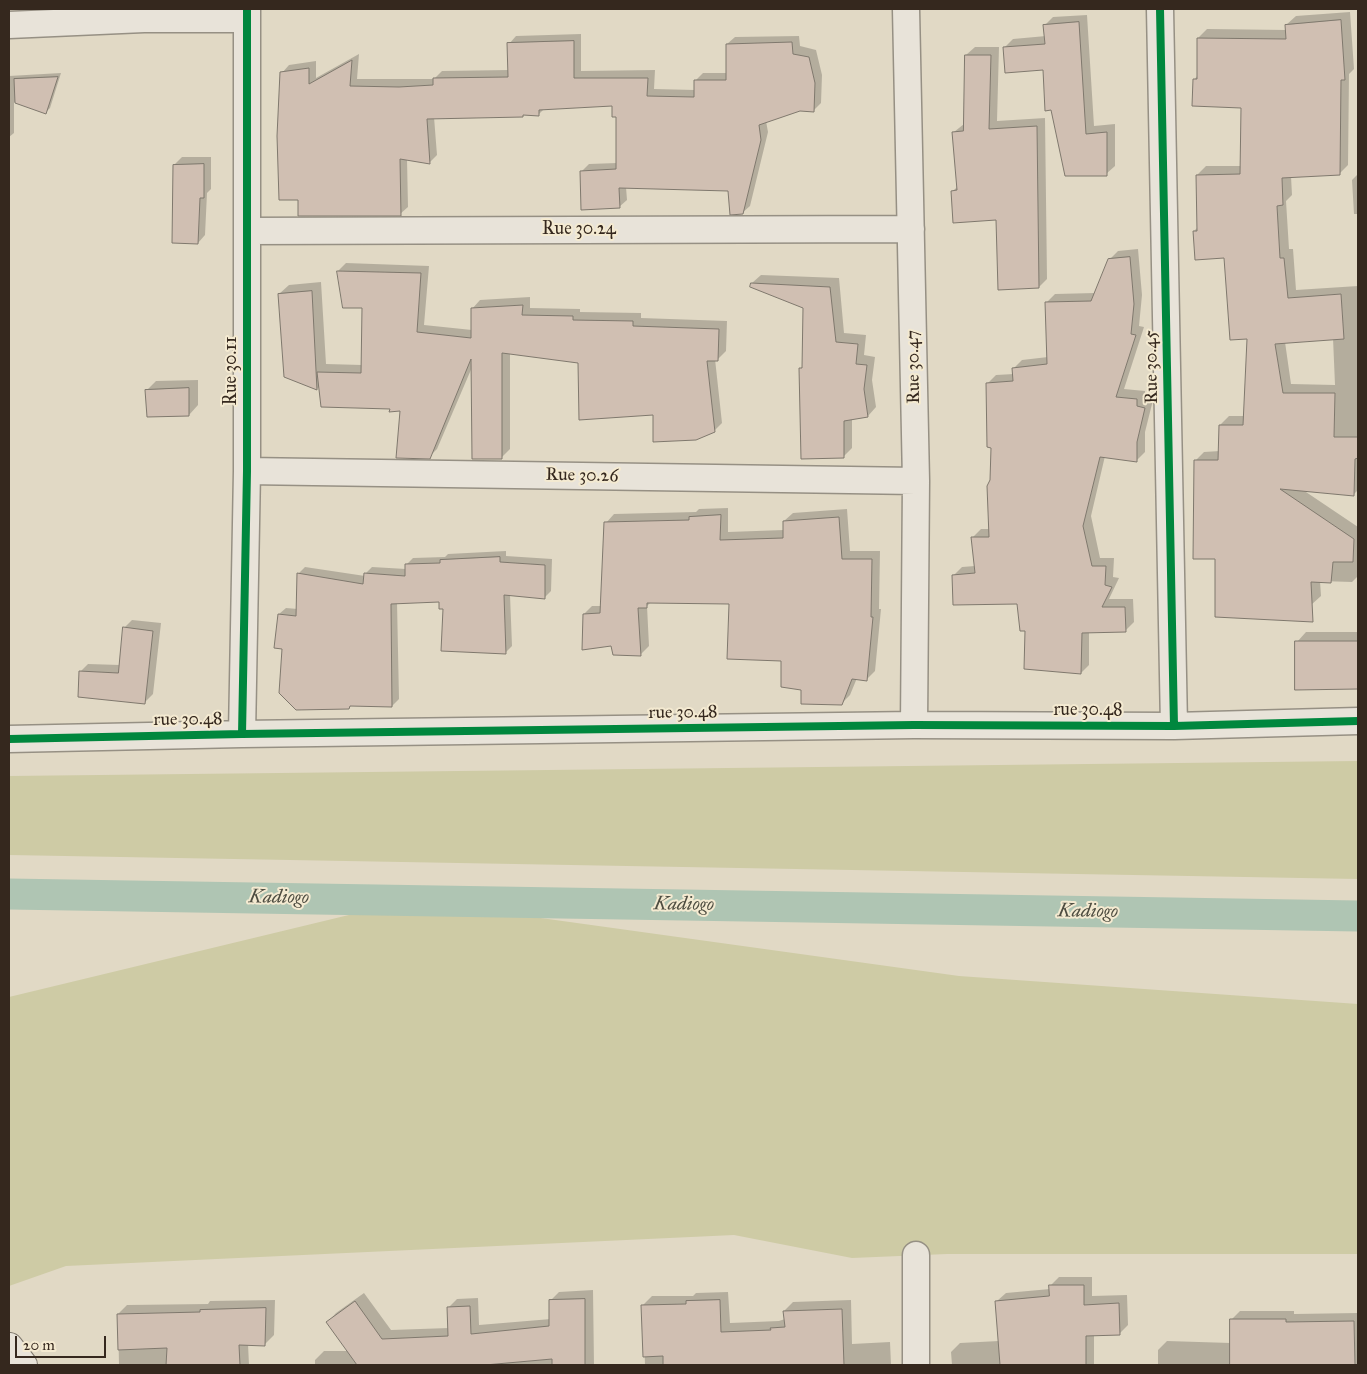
<!DOCTYPE html>
<html>
<head>
<meta charset="utf-8">
<style>
  body { margin:0 }
  #map { position:relative; width:1367px; height:1374px; overflow:hidden; background:#e1d9c5; font-family:"IM FELL Great Primer",serif }
  canvas { display:block }
  .frame { position:absolute; inset:0; border:10px solid #35281e; pointer-events:none }
  .scale { position:absolute; left:15px; top:1336px; width:91px; height:22px; box-sizing:border-box; border:2px solid #35281e; border-top:0; padding-left:6px; font-size:15px; line-height:18px; white-space:nowrap; color:#35281e; -webkit-text-stroke:4px #f4ead1; paint-order:stroke }
</style>
</head>
<body>
<div id="map">
<canvas width="1367" height="1374"></canvas>
<div class="frame"></div>
<div class="scale">20 m</div>
</div>
<script>
const g = document.querySelector('canvas').getContext('2d');
g.lineJoin = 'round';
function fillPath(path, color) {
  g.fillStyle = color;
  g.fill(path, 'evenodd');
}
function stroke(path, color, width, dash) {
  g.strokeStyle = color;
  g.lineWidth = width;
  g.lineCap = dash ? 'butt' : 'round';
  g.setLineDash(dash || []);
  g.stroke(path);
}
function write(font, color, halo, rows, align = 'center') {
  g.font = font + ' "IM FELL Great Primer",serif';
  g.lineWidth = 4;
  g.setLineDash([]);
  g.textBaseline = 'middle';
  g.strokeStyle = halo;
  g.fillStyle = color;
  for (const [text, x, y, turn = 0] of rows) {
    g.save();
    g.translate(x, y);
    g.rotate((+turn || 0) * Math.PI / 180);
    g.textAlign = isNaN(turn) ? turn : align;
    if (halo) g.strokeText(text, 0, 0);
    g.fillText(text, 0, 0);
    g.restore();
  }
}
fillPath(new Path2D(`
  M 1358,761 L 1358,879 L 9,855 L 9,776 Z
  M 411,900 L 959,976 L 1358,1004 L 1358,1254 L 947,1254 L 852,1258 L 734,1235 L 66,1266 L 9,1286 L 9,997 Z`), '#cecba5');
fillPath(new Path2D(`
  M 1350,12 L 1354,69 L 1349,74 L 1348,165 L 1339,174 L 1291,176 L 1292,195 L 1286,201 L 1289,249 L 1293,249 L 1296,290 L 1358,286 L 1358,490 L 1354,494 L 1303,490 L 1358,527 L 1358,576 L 1352,582 L 1320,581 L 1321,596 L 1311,605 L 1216,558 L 1195,461 L 1204,452 L 1220,451 L 1220,425 L 1229,416 L 1245,416 L 1248,338 L 1225,257 L 1194,231 L 1198,227 L 1197,175 L 1206,166 L 1241,166 L 1242,106 L 1194,80 L 1198,75 L 1198,38 L 1207,29 L 1287,30 L 1286,25 L 1296,16 ZM 1333,338 L 1335,385 L 1291,384 L 1285,342 Z
  M 1087,15 L 1094,126 L 1115,124 L 1115,166 L 1106,174 L 1044,69 L 1005,47 L 1013,39 L 1046,36 L 1045,25 L 1053,17 Z
  M 581,34 L 581,71 L 655,70 L 654,89 L 695,90 L 695,81 L 703,73 L 728,73 L 727,44 L 735,37 L 799,36 L 800,46 L 816,50 L 822,75 L 821,103 L 813,111 L 799,110 L 766,121 L 768,132 L 750,206 L 742,213 L 729,190 L 626,187 L 627,200 L 619,207 L 581,172 L 589,164 L 617,163 L 618,116 L 613,104 L 544,109 L 539,114 L 524,114 L 522,116 L 434,117 L 437,155 L 430,162 L 407,159 L 408,207 L 400,214 L 299,198 L 282,73 L 289,65 L 316,61 L 316,78 L 359,54 L 357,79 L 434,79 L 442,71 L 509,70 L 509,44 L 516,36 Z
  M 975,47 L 999,47 L 997,121 L 1045,118 L 1047,279 L 1039,287 L 998,219 L 953,191 L 958,186 L 954,132 L 964,124 L 966,55 Z
  M 61,73 L 50,108 L 46,112 L 14,102 L 14,133 L 9,137 L 9,76 Z
  M 182,157 L 211,157 L 211,189 L 207,193 L 205,235 L 198,243 L 174,165 Z
  M 1357,175 L 1358,175 L 1358,214 L 1354,214 L 1352,180 Z
  M 1138,249 L 1142,295 L 1139,326 L 1144,327 L 1124,389 L 1145,391 L 1145,397 L 1153,400 L 1145,432 L 1145,452 L 1137,460 L 1105,456 L 1091,516 L 1100,558 L 1114,558 L 1113,577 L 1119,578 L 1109,599 L 1133,599 L 1134,622 L 1126,630 L 1089,631 L 1089,665 L 1081,673 L 1026,630 L 1018,603 L 954,575 L 962,567 L 975,566 L 972,538 L 981,529 L 990,529 L 992,447 L 988,383 L 996,375 L 1014,374 L 1014,368 L 1022,360 L 1048,357 L 1046,303 L 1055,294 L 1095,293 L 1109,260 L 1118,251 Z
  M 346,263 L 429,266 L 424,325 L 472,330 L 472,309 L 480,300 L 530,297 L 530,308 L 580,309 L 580,312 L 641,313 L 641,318 L 727,321 L 726,351 L 718,359 L 715,359 L 722,423 L 714,431 L 654,414 L 579,362 L 510,353 L 510,449 L 502,457 L 473,365 L 437,449 L 429,457 L 402,410 L 320,386 L 317,389 L 285,377 L 279,294 L 289,285 L 321,282 L 326,364 L 362,365 L 363,307 L 338,271 Z
  M 761,275 L 839,278 L 844,333 L 866,335 L 864,355 L 875,357 L 872,380 L 876,407 L 868,416 L 852,418 L 852,448 L 843,457 L 801,368 L 804,365 L 804,307 L 752,283 Z
  M 198,380 L 198,405 L 189,415 L 147,390 L 156,381 Z
  M 728,508 L 728,532 L 784,530 L 784,521 L 793,513 L 847,509 L 850,551 L 880,551 L 879,609 L 881,609 L 875,671 L 867,679 L 857,678 L 850,695 L 841,704 L 782,660 L 730,603 L 651,602 L 647,606 L 649,646 L 640,655 L 612,644 L 584,614 L 592,606 L 602,606 L 606,523 L 614,514 L 696,512 L 699,509 Z
  M 506,551 L 506,556 L 552,559 L 551,591 L 544,598 L 510,595 L 512,646 L 505,653 L 444,608 L 440,601 L 397,602 L 399,699 L 392,706 L 352,704 L 349,708 L 283,648 L 279,614 L 286,608 L 298,609 L 298,574 L 305,567 L 365,576 L 365,574 L 372,567 L 406,569 L 406,565 L 413,558 L 445,557 L 448,554 Z
  M 132,620 L 161,623 L 153,694 L 144,703 L 80,672 L 88,664 L 120,665 L 124,628 Z
  M 1306,632 L 1358,632 L 1358,688 L 1297,688 L 1297,642 Z
  M 1059,1277 L 1092,1277 L 1092,1296 L 1127,1295 L 1128,1325 L 1119,1334 L 1094,1335 L 1094,1365 L 952,1365 L 951,1352 L 960,1343 L 999,1341 L 997,1301 L 1006,1293 L 1050,1289 L 1050,1286 Z
  M 593,1290 L 594,1365 L 315,1365 L 315,1360 L 324,1351 L 349,1351 L 328,1322 L 336,1313 L 364,1293 L 391,1330 L 449,1328 L 448,1308 L 457,1299 L 478,1298 L 479,1325 L 551,1319 L 550,1301 L 559,1292 Z
  M 728,1292 L 730,1323 L 779,1321 L 785,1319 L 784,1311 L 793,1302 L 851,1300 L 852,1344 L 890,1342 L 891,1365 L 645,1365 L 643,1305 L 652,1296 L 693,1296 L 696,1293 Z
  M 275,1300 L 274,1335 L 265,1344 L 248,1344 L 249,1365 L 119,1365 L 118,1314 L 127,1305 L 208,1304 L 210,1301 Z
  M 1240,1311 L 1294,1311 L 1294,1314 L 1358,1313 L 1358,1365 L 1158,1365 L 1158,1350 L 1167,1341 L 1231,1343 L 1231,1320 Z`), '#0003');
stroke(new Path2D(`
  M 9,894 L 1358,916`), '#afc5b3', 31);
const building = new Path2D(`
  M 1341,20 L 1345,80 L 1341,80 L 1340,175 L 1282,178 L 1283,205 L 1277,206 L 1280,258 L 1284,258 L 1288,298 L 1341,294 L 1344,339 L 1275,344 L 1283,393 L 1335,393 L 1334,437 L 1358,437 L 1358,458 L 1355,459 L 1354,496 L 1280,489 L 1354,539 L 1353,562 L 1333,562 L 1331,583 L 1311,582 L 1313,622 L 1215,617 L 1215,559 L 1193,559 L 1194,460 L 1218,460 L 1219,425 L 1243,425 L 1247,339 L 1230,340 L 1224,258 L 1195,260 L 1193,231 L 1197,231 L 1196,175 L 1240,174 L 1241,108 L 1192,106 L 1193,79 L 1197,79 L 1197,38 L 1286,39 L 1285,25 Z
  M 1079,22 L 1086,134 L 1107,132 L 1107,176 L 1065,176 L 1051,110 L 1045,111 L 1043,70 L 1005,73 L 1003,47 L 1045,44 L 1043,25 Z
  M 574,41 L 574,78 L 648,78 L 647,96 L 694,97 L 694,80 L 726,80 L 726,44 L 792,42 L 793,54 L 809,57 L 815,83 L 814,112 L 800,111 L 759,125 L 761,140 L 743,214 L 730,215 L 728,191 L 619,188 L 620,208 L 581,210 L 580,171 L 616,169 L 616,117 L 612,117 L 612,106 L 539,110 L 539,116 L 523,115 L 523,117 L 427,119 L 430,164 L 400,159 L 401,216 L 298,216 L 298,200 L 279,200 L 277,136 L 280,72 L 309,68 L 309,84 L 352,60 L 350,86 L 399,87 L 433,85 L 433,78 L 508,77 L 507,43 Z
  M 965,55 L 991,55 L 989,129 L 1037,126 L 1039,288 L 998,290 L 996,220 L 953,223 L 951,191 L 957,190 L 952,132 L 963,131 Z
  M 58,77 L 46,114 L 15,103 L 14,79 Z
  M 204,164 L 204,198 L 200,198 L 198,244 L 172,243 L 173,165 Z
  M 1130,257 L 1134,304 L 1131,334 L 1136,335 L 1116,397 L 1137,399 L 1137,406 L 1145,408 L 1137,442 L 1137,462 L 1100,457 L 1083,526 L 1092,566 L 1106,566 L 1105,585 L 1112,587 L 1102,607 L 1125,607 L 1126,632 L 1082,633 L 1081,674 L 1024,669 L 1025,631 L 1020,631 L 1017,604 L 953,605 L 952,575 L 975,573 L 971,537 L 989,537 L 987,486 L 990,480 L 991,448 L 987,447 L 986,383 L 1013,381 L 1012,368 L 1047,364 L 1045,302 L 1091,301 L 1108,259 Z
  M 337,271 L 421,273 L 417,332 L 471,338 L 471,308 L 523,305 L 522,315 L 573,316 L 573,320 L 633,321 L 633,326 L 719,329 L 718,361 L 707,361 L 715,432 L 696,440 L 653,442 L 653,415 L 579,420 L 578,363 L 502,353 L 502,459 L 472,459 L 471,359 L 430,459 L 396,458 L 400,411 L 389,412 L 390,409 L 321,407 L 317,372 L 361,373 L 362,308 L 343,308 Z
  M 751,283 L 830,287 L 836,342 L 858,344 L 856,364 L 867,365 L 864,389 L 868,417 L 844,421 L 844,458 L 801,459 L 799,368 L 802,368 L 803,308 L 750,287 Z
  M 312,291 L 317,390 L 284,377 L 278,294 Z
  M 189,388 L 189,416 L 147,417 L 145,390 Z
  M 721,515 L 720,540 L 783,538 L 783,521 L 839,517 L 842,559 L 872,559 L 871,617 L 873,617 L 867,681 L 852,679 L 842,705 L 801,704 L 801,690 L 781,687 L 781,661 L 727,659 L 729,604 L 647,603 L 647,608 L 638,608 L 641,656 L 613,655 L 611,646 L 582,650 L 583,614 L 600,613 L 604,522 L 689,520 L 689,517 Z
  M 500,557 L 500,562 L 545,565 L 545,599 L 504,595 L 506,654 L 441,651 L 443,609 L 439,609 L 439,602 L 391,604 L 392,707 L 350,706 L 349,709 L 296,710 L 279,693 L 282,649 L 274,648 L 278,614 L 296,616 L 297,573 L 363,584 L 364,573 L 405,576 L 405,564 L 440,563 L 440,560 Z
  M 123,627 L 153,631 L 145,704 L 78,697 L 79,671 L 118,673 Z
  M 1295,641 L 1358,641 L 1358,689 L 1295,690 Z
  M 1049,1285 L 1084,1285 L 1084,1305 L 1119,1303 L 1120,1335 L 1086,1336 L 1086,1365 L 1000,1365 L 995,1301 L 1049,1296 Z
  M 585,1299 L 585,1365 L 552,1365 L 552,1359 L 485,1365 L 357,1365 L 326,1322 L 355,1301 L 382,1339 L 448,1336 L 447,1307 L 470,1306 L 471,1334 L 549,1326 L 549,1300 Z
  M 720,1300 L 721,1332 L 771,1330 L 770,1328 L 785,1327 L 783,1311 L 842,1309 L 844,1365 L 663,1365 L 663,1356 L 643,1357 L 641,1305 L 686,1304 L 686,1301 Z
  M 266,1308 L 265,1346 L 239,1345 L 240,1365 L 166,1365 L 167,1348 L 118,1350 L 117,1314 L 200,1312 L 200,1310 Z
  M 1230,1319 L 1286,1319 L 1286,1322 L 1354,1321 L 1355,1365 L 1230,1365 Z`);
fillPath(building, '#d0bfb2');
stroke(building, '#7f786d', 1);
const street = new Path2D(`
  M 906,9 L 916,481 L 914,725
  M 1160,9 L 1174,726
  M 9,25 L 144,19 L 247,19
  M 247,231 L 911,229
  M 247,471 L 916,481
  M 242,734 L 247,471 L 247,9
  M 9,739 L 242,734 L 914,725 L 1174,726 L 1358,721
  M 916,1255 L 916,1365`);
const secondary = new Path2D(`
  M 9,1347 L 23,1365`);
stroke(street, '#969084', 29);
stroke(secondary, '#7f786d', 30);
stroke(street, '#e8e3d9', 26);
stroke(secondary, '#e8e3d9', 28);
stroke(new Path2D(`
  M 1160,9 L 1174,726
  M 242,734 L 247,471 L 247,9
  M 9,739 L 242,734 L 914,725 L 1174,726 L 1358,721`), '#00873e', 8);
write('18px', '#35281e', '#f4ead1', [
  ["Rue 30.24",579,230],
  ["Rue 30.47",914,367,-91],
  ["Rue 30.45",1152,367,-91],
  ["Rue 30.11",232,371,-90],
  ["Rue 30.26",582,476,1],
  ["rue 30.48",1088,711],
  ["rue 30.48",683,713,-1],
  ["rue 30.48",188,720,-1]
]);
write('italic 19px', '#4e4d41', '#f4ead1', [
  ["Kadiogo",279,898,1],
  ["Kadiogo",684,905,1],
  ["Kadiogo",1088,912,1]
]);
</script>
</body>
</html>
